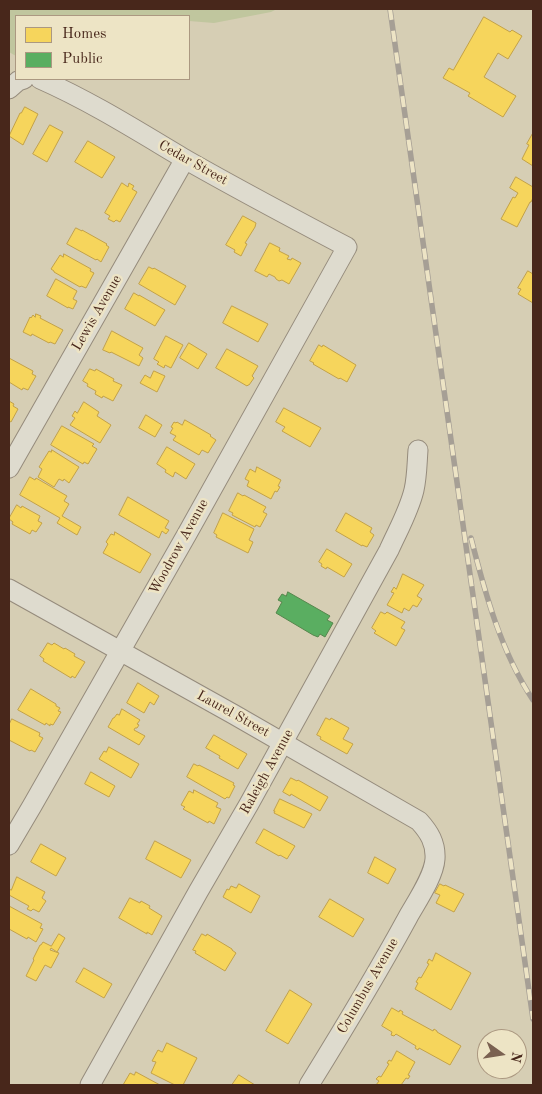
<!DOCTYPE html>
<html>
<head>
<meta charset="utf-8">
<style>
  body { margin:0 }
  #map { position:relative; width:542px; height:1094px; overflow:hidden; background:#d6ceb4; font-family:"Old Standard TT",serif }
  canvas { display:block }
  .frame { position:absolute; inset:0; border:10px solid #48271b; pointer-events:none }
  .legend { position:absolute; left:15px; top:15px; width:175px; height:65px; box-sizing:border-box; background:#ede4c5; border:1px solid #ab9881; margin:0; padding:6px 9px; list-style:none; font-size:15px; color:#48271b }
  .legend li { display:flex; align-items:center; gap:10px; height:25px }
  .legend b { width:25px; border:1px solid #ab9881 }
  .north { position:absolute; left:477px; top:1029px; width:50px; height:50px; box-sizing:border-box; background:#ede4c5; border:1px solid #ab9881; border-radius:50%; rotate:103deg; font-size:14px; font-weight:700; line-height:20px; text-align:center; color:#48271b }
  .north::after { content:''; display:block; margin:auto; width:18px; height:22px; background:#7a6151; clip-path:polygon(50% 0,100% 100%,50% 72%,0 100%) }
</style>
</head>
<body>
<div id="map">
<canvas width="542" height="1094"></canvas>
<div class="frame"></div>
<ul class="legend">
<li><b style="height:14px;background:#f6d55c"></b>Homes</li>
<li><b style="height:14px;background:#5aae61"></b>Public</li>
</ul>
<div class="north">N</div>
</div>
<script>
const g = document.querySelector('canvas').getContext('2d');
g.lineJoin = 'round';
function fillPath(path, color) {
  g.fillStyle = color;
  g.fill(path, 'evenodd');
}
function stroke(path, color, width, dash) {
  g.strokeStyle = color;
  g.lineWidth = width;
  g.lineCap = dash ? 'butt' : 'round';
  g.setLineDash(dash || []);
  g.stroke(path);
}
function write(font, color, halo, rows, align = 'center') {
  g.font = font + ' "Old Standard TT",serif';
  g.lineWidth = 5;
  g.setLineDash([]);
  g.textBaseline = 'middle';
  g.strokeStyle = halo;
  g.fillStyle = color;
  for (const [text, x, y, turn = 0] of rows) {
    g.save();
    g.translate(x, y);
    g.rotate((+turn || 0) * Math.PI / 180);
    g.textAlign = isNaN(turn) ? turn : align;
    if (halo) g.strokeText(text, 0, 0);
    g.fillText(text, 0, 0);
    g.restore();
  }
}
fillPath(new Path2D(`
  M 9,9 L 277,9 L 271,12 L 214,23 L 189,21 L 189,16 L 16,16 L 16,56 L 9,52 Z`), '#c0c69e');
const homes = new Path2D(`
  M 484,17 L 510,32 L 512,30 L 522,36 L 508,59 L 498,53 L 484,77 L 516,96 L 503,117 L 468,96 L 470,93 L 443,78 L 449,68 L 453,70 Z
  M 25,107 L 38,114 L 23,145 L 9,136 L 20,113 L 21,113 Z
  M 50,125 L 63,132 L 47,162 L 33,154 Z
  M 533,133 L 533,166 L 522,159 L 529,145 L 527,144 Z
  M 88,141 L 115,157 L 102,178 L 75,162 Z
  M 516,177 L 533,187 L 533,198 L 531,202 L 530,202 L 517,227 L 501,219 L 513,197 L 515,198 L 518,193 L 510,188 Z
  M 122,183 L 128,187 L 129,183 L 134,186 L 132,189 L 137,192 L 120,222 L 116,220 L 114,222 L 108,219 L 110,216 L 105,213 Z
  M 243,216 L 256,223 L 255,227 L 245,243 L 247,244 L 241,256 L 234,252 L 235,250 L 226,245 Z
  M 76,228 L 82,231 L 82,230 L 107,244 L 106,245 L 109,247 L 101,262 L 97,259 L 96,260 L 67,244 Z
  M 270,243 L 280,248 L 279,251 L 289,256 L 287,259 L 291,260 L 292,258 L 301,263 L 289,284 L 282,280 L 279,281 L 276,279 L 275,277 L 269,274 L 267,277 L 255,271 Z
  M 64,254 L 91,269 L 90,271 L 94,273 L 86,288 L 81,286 L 80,287 L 54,272 L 54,271 L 51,269 L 60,255 L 63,257 Z
  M 149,267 L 153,269 L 154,268 L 186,286 L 175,305 L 139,284 Z
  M 528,271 L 533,274 L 533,303 L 518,294 L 521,289 L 518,288 Z
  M 56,279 L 77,291 L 73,299 L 77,301 L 73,309 L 68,307 L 68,308 L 47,296 Z
  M 134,293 L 139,296 L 139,295 L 165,310 L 155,326 L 125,309 Z
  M 232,306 L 268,324 L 258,342 L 223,323 Z
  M 36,314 L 41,316 L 40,318 L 63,330 L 55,344 L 50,342 L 49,343 L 32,334 L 31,336 L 23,332 L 30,317 L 31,318 L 33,315 L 35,317 Z
  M 112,331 L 143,348 L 139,355 L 143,358 L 139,366 L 111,352 L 110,353 L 103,350 Z
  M 166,336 L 183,345 L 171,368 L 165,365 L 164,368 L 157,364 L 159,362 L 154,359 Z
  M 189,343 L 207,354 L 198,369 L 180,358 Z
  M 319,345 L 322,347 L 323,345 L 356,365 L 347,382 L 340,378 L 339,379 L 313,364 L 314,363 L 310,361 Z
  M 227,349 L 258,366 L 252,376 L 254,378 L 249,385 L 248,385 L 247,386 L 216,368 Z
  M 9,358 L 33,371 L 32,374 L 36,376 L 28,390 L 23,388 L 22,390 L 9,382 Z
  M 90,369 L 95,371 L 96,369 L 114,379 L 113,381 L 122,385 L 113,401 L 103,396 L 102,398 L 95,394 L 96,391 L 87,386 L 88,384 L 83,381 Z
  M 154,371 L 165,376 L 157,392 L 140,383 L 145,375 L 150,378 Z
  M 9,401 L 14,404 L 13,406 L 18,409 L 11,422 L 9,421 Z
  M 84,402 L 99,412 L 97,416 L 111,425 L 100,443 L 70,425 L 75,418 L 72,416 L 75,411 L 77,413 Z
  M 284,408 L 321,428 L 310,447 L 282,431 L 285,427 L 276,422 Z
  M 146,415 L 162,425 L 155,437 L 139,428 Z
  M 185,420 L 211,435 L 210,436 L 216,440 L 208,453 L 202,450 L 199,455 L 173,440 L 176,436 L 170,433 L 173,428 L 171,427 L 174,422 L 176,423 L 177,422 L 182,425 Z
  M 62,426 L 94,444 L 92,446 L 97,449 L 88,464 L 84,462 L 83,464 L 51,445 Z
  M 167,447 L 195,464 L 186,479 L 175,472 L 173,477 L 165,472 L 166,470 L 157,464 Z
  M 52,450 L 79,467 L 69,483 L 64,479 L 63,481 L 59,479 L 54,487 L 38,477 L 42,469 L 39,467 L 49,451 L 51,452 Z
  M 257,467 L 281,480 L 278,486 L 280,487 L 277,492 L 275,491 L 271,499 L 247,486 L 249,481 L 245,479 L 250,469 L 255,472 Z
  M 30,477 L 35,480 L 36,478 L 67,496 L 64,501 L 69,504 L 62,516 L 81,527 L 77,535 L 57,523 L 60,518 L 20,495 Z
  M 238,493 L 243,496 L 244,495 L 266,507 L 263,512 L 267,514 L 260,527 L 256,525 L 255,527 L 232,515 L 233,513 L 229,511 Z
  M 128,497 L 169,521 L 165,528 L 169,530 L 166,534 L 162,531 L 159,538 L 119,515 Z
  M 17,505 L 21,508 L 22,506 L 40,516 L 38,521 L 42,523 L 36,532 L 32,530 L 30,534 L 12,524 L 13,522 L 9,519 Z
  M 223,513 L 254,529 L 249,540 L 253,542 L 248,553 L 216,537 L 217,535 L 214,533 Z
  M 346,513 L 372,528 L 370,532 L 374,535 L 367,547 L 362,545 L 362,546 L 336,531 Z
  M 115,532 L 151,554 L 140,573 L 103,553 L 108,544 L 106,542 L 111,534 L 114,535 Z
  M 327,549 L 352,564 L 344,577 L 327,567 L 326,569 L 321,566 L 322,564 L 319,562 Z
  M 403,574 L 424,585 L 417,596 L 422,599 L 417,607 L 413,605 L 409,611 L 404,608 L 402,613 L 387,605 L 394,593 L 391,592 L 394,587 L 396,589 Z
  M 381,612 L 385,614 L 387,612 L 405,622 L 401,628 L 405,630 L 396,646 L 374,633 L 376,631 L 372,628 Z
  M 48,643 L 52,645 L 54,643 L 64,649 L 65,648 L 75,654 L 74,656 L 85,662 L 75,678 L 72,676 L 71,678 L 43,661 L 44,659 L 40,656 Z
  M 138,683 L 159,696 L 154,705 L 150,702 L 144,713 L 127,703 Z
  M 31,689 L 56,704 L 56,706 L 60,708 L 58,711 L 61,712 L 53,725 L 50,724 L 50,726 L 46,723 L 45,725 L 18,710 Z
  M 122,709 L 140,720 L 137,724 L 139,725 L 137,728 L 135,728 L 134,730 L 145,736 L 139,745 L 108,727 L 113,718 L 114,718 L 117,714 L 119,715 Z
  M 326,718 L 330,720 L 331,718 L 349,728 L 343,739 L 353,744 L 347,754 L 320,739 L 321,737 L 317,735 Z
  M 12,719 L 40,733 L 39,736 L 43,738 L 35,752 L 31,750 L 30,751 L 9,740 L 9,725 Z
  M 214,735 L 247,754 L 238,769 L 219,758 L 220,756 L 206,748 Z
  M 109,747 L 139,764 L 131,778 L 99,759 L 104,751 L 106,752 Z
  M 194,764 L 198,766 L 199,765 L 234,783 L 233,785 L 235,786 L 229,798 L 227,797 L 225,799 L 187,777 Z
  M 91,772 L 115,786 L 109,797 L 85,784 Z
  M 291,778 L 297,781 L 298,780 L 328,797 L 320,811 L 291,794 L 290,796 L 283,792 Z
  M 194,790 L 218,803 L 216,807 L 221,809 L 214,824 L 209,821 L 208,823 L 183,809 L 185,807 L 181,805 L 189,791 L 193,793 Z
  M 280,799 L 312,814 L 304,828 L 274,813 L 275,811 L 274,811 Z
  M 264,829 L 295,846 L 287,859 L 280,855 L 279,856 L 256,843 Z
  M 155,841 L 191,860 L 181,878 L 146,859 Z
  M 41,844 L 66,858 L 56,876 L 31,862 Z
  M 375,857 L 396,869 L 388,884 L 368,873 Z
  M 17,877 L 45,892 L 42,898 L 46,901 L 39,912 L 33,909 L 31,911 L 27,909 L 29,906 L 9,895 L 9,889 L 11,890 Z
  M 239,884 L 260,896 L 251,913 L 223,897 L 227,889 L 229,890 L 231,886 L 236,888 Z
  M 440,884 L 444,886 L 445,885 L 464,894 L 454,912 L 436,903 L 440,895 L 435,893 Z
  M 130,898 L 140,903 L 141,901 L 150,906 L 149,908 L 162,916 L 152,935 L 147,932 L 147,934 L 119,918 Z
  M 330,899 L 364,919 L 353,937 L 319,917 Z
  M 9,906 L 42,924 L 40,928 L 43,929 L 36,942 L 28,937 L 27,939 L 9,929 Z
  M 59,934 L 65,938 L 57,952 L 51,948 L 50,950 L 59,953 L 51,968 L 45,965 L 36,981 L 26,976 L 34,960 L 33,959 L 40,945 L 41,945 L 43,942 L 51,946 Z
  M 202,934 L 206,936 L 207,934 L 232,949 L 232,950 L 236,953 L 225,971 L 195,953 L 196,951 L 193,950 Z
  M 436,953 L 471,973 L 451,1010 L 415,989 L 418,983 L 416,982 L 419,977 L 421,978 L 429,964 L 427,963 L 429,959 L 432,961 Z
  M 84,968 L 112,984 L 104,998 L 76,982 Z
  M 290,990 L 312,1004 L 288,1044 L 266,1031 Z
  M 392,1008 L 399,1012 L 400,1010 L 403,1012 L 402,1014 L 433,1031 L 434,1029 L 437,1031 L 437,1032 L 461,1046 L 450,1065 L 419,1048 L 418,1050 L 415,1048 L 416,1046 L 396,1034 L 394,1036 L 391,1035 L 392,1032 L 382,1026 Z
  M 167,1043 L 197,1058 L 183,1085 L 175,1085 L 151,1073 L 156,1062 L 152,1061 L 158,1050 L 162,1052 Z
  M 397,1051 L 415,1062 L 408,1075 L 410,1076 L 408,1079 L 406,1078 L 401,1085 L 376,1085 L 379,1081 L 376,1079 L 379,1076 L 381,1077 L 389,1064 L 387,1063 L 389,1060 L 391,1061 Z
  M 136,1072 L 160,1085 L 123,1085 L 130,1073 L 134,1075 Z
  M 239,1075 L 255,1085 L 232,1085 Z`);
fillPath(homes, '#f6d55c');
stroke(homes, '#c2a148', 1);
const public = new Path2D(`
  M 288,592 L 330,616 L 327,620 L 333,623 L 325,637 L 320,634 L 318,637 L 313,635 L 276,613 L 282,602 L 278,600 L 282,594 L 286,596 Z`);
fillPath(public, '#5aae61');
stroke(public, '#55864c', 1);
const minor = new Path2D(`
  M 9,89 L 18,81 L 24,79
  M 9,468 L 185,159
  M 9,589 L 233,714 L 419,821 C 429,832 436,843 435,859 C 434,876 417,901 408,917 C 377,974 343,1030 309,1085
  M 9,845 L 32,806 L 187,534 L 347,247 C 292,218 237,189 183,158 C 136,130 90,101 40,79
  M 90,1085 L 198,892 L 249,804 L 389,550 C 398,530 409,511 414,490 C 417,477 417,463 418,450`);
stroke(minor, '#958b7c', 21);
stroke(minor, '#dedbce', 19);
const rail = new Path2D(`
  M 390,9 L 533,1019
  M 471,538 C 485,593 501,652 533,700`);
stroke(rail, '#a69f95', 5.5);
stroke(rail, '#ede4c5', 4, [11]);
write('14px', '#48271b', '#ede4c5', [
  ["Cedar Street",193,163,29],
  ["Lewis Avenue",97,313,-60],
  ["Woodrow Avenue",179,547,-61],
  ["Laurel Street",233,714,29],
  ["Raleigh Avenue",267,772,-61],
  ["Columbus Avenue",368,986,-60]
]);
</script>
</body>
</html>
